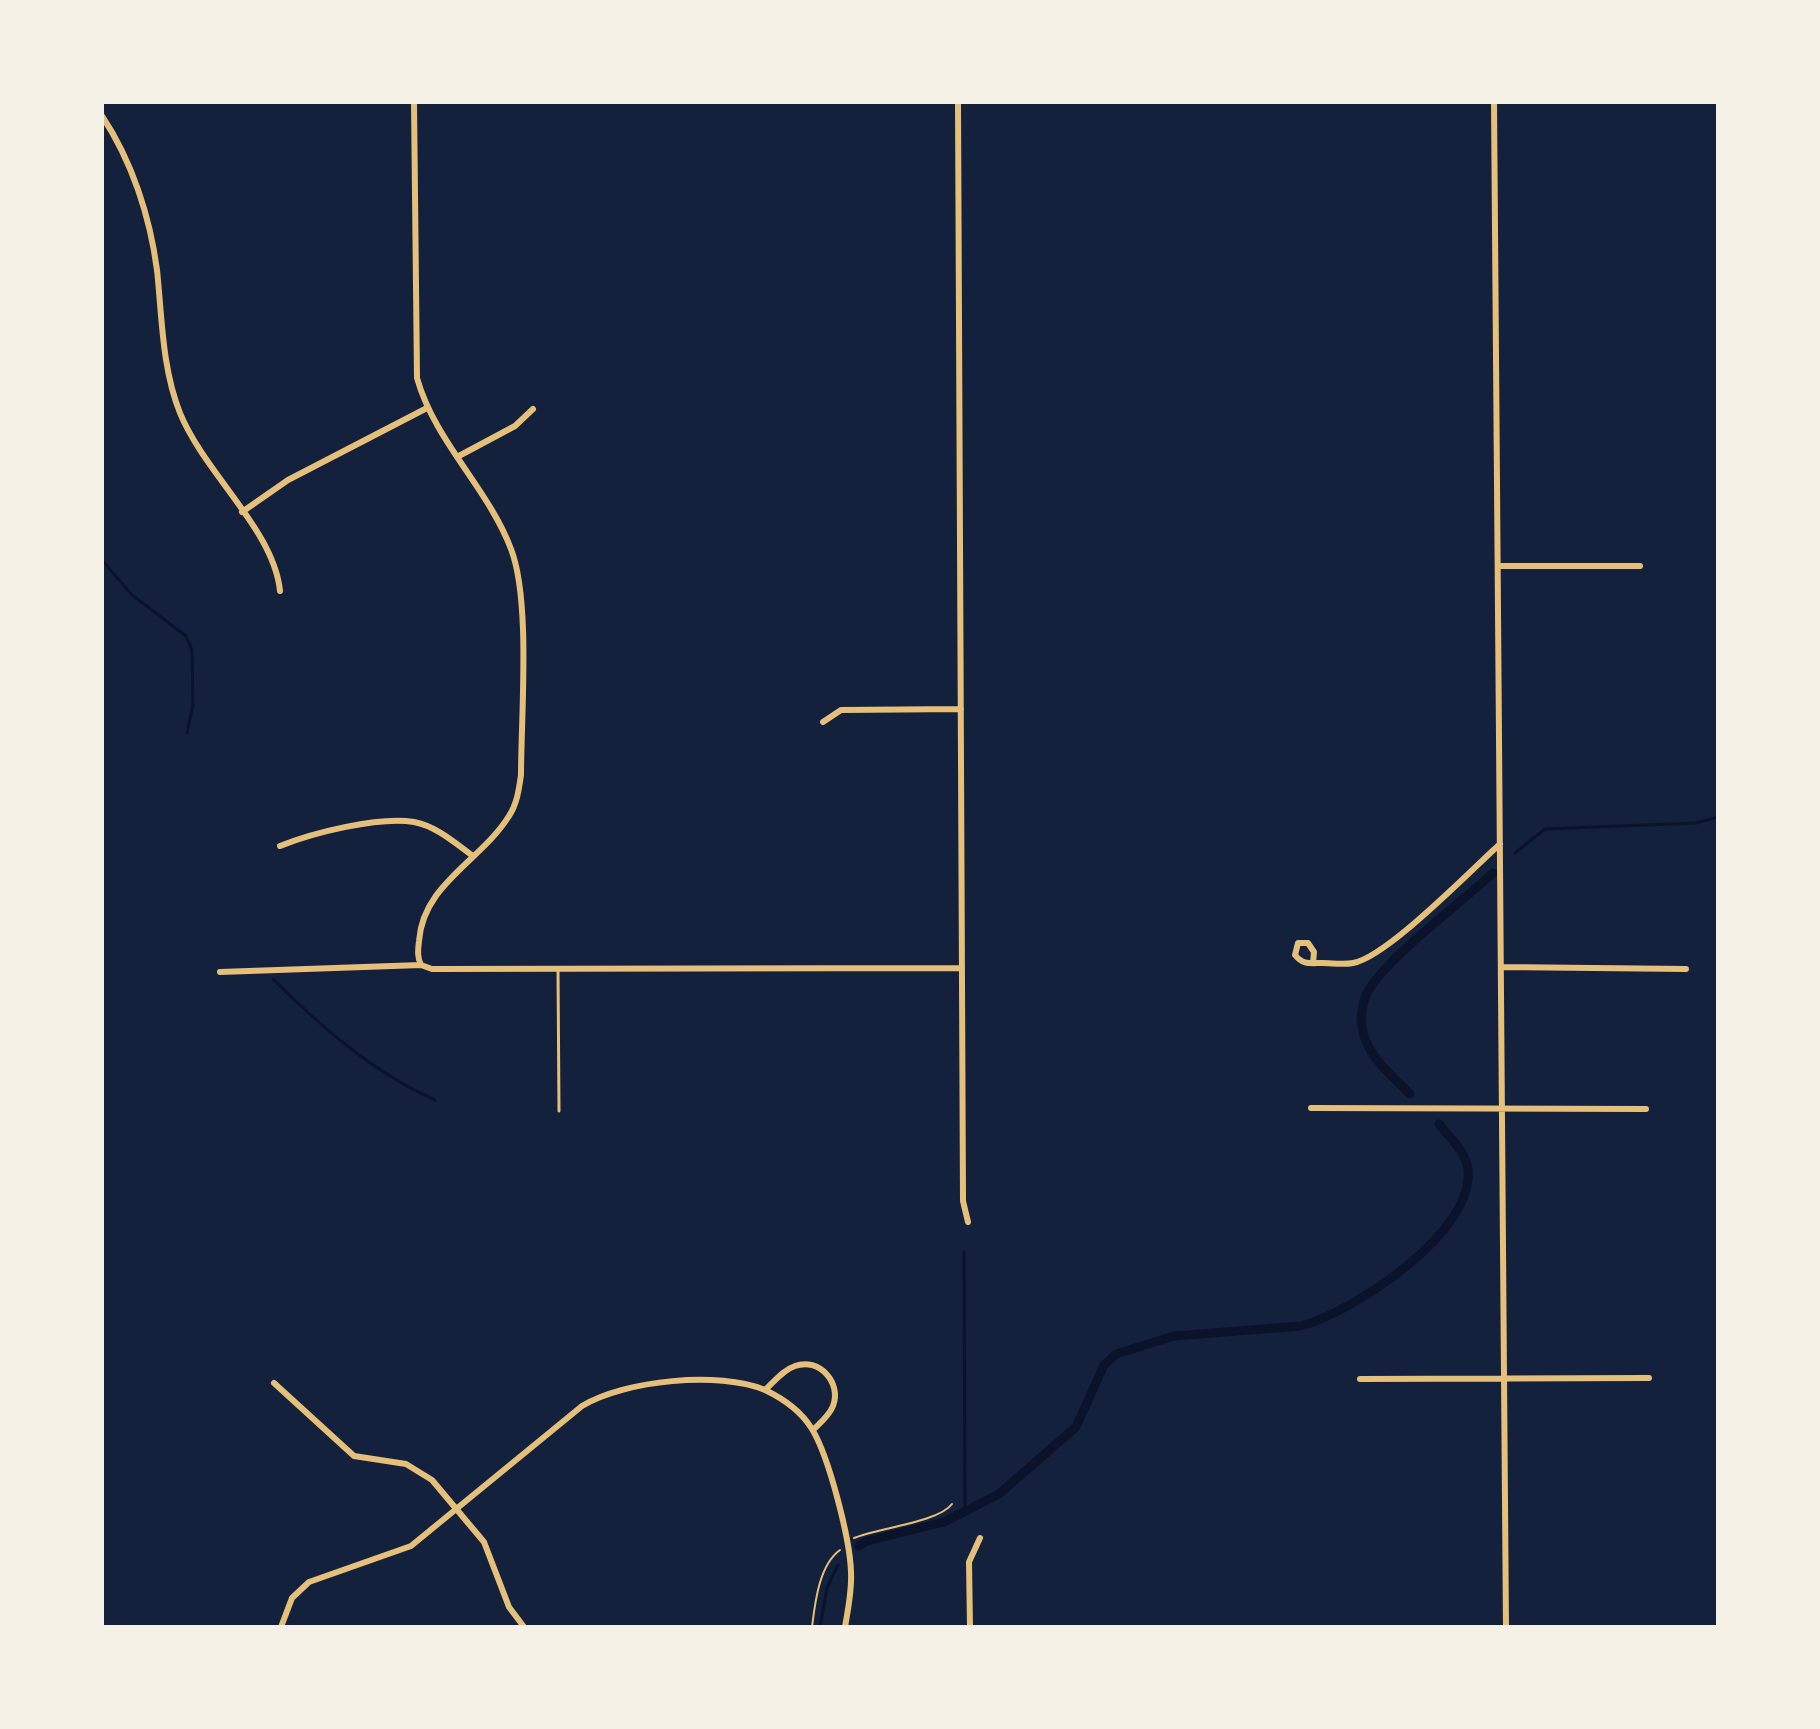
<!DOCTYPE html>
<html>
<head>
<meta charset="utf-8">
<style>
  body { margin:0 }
  #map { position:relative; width:1820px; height:1729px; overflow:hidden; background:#14213d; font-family:Lora,serif }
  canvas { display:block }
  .frame { position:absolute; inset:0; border:104px solid #f6f1e7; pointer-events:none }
</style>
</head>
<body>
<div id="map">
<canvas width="1820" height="1729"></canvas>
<div class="frame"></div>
</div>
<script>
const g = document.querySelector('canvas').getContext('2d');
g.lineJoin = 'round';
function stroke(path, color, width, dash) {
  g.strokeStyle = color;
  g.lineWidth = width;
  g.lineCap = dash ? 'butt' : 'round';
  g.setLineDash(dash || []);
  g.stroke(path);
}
stroke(new Path2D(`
  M 102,560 L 132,595 L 186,636 L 192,650 L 193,704 L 187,733
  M 1515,853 L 1545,829 L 1696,823 L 1718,817
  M 273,979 C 320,1026 374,1073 435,1100
  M 964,1252 L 965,1513
  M 820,1627 L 827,1588 L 838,1565`), '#0b132b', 3);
stroke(new Path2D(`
  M 1410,1094 C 1393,1077 1372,1060 1364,1036 C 1360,1023 1361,1005 1367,993 C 1385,959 1462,902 1493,873
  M 859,1546 L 867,1541 L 944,1522 L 999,1494 L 1076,1427 L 1104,1365 L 1116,1354 L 1174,1336 L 1301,1326 C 1353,1312 1474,1233 1468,1170 C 1467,1153 1449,1137 1439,1124`), '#0b132b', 9);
stroke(new Path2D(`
  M 854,1538 C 878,1528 939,1522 952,1504
  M 812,1627 C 815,1603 819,1565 840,1550`), '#e5c07b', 2);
stroke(new Path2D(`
  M 558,970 L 559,1111`), '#e5c07b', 3);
stroke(new Path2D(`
  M 414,102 L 417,378 C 435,442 488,488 511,549 C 531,601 521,716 521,775 C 519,789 517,804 509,816 C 481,861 423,884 419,941 C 418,950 417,957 421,965
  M 958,102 L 963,1201 L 968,1222
  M 1494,102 L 1506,1627
  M 102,116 C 132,161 150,217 157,270 C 162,317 162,368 180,413 C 205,474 274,530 280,591
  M 457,457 L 515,426 L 533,409
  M 242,512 L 288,480 L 427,408
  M 1498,566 L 1640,566
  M 823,722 L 841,710 L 961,709
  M 280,846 C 312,833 379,816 414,822 C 436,826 455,843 473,856
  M 1313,963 L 1314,952 L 1308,943 L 1298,943 L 1295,955 C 1303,965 1310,963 1322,963 C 1332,963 1343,965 1353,963 C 1387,957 1471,870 1500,844
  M 1501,967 L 1686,969
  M 220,972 L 421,965 L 432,969 L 962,968
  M 1311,1108 L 1646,1109
  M 1360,1379 L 1649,1378
  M 274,1383 L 354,1456 L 406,1464 L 432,1480 L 484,1542 L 509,1607 L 524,1627
  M 765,1390 C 784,1399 801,1411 812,1429 C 829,1457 850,1539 851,1572 C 852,1591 848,1609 845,1627
  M 281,1627 L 292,1598 L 309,1582 L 411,1546 L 582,1406 C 625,1380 719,1371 765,1390 C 774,1382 783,1370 795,1366 C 819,1357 842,1383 833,1406 C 829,1416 820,1423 813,1430
  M 970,1627 L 969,1562 L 980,1538`), '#e5c07b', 6);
</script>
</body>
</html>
